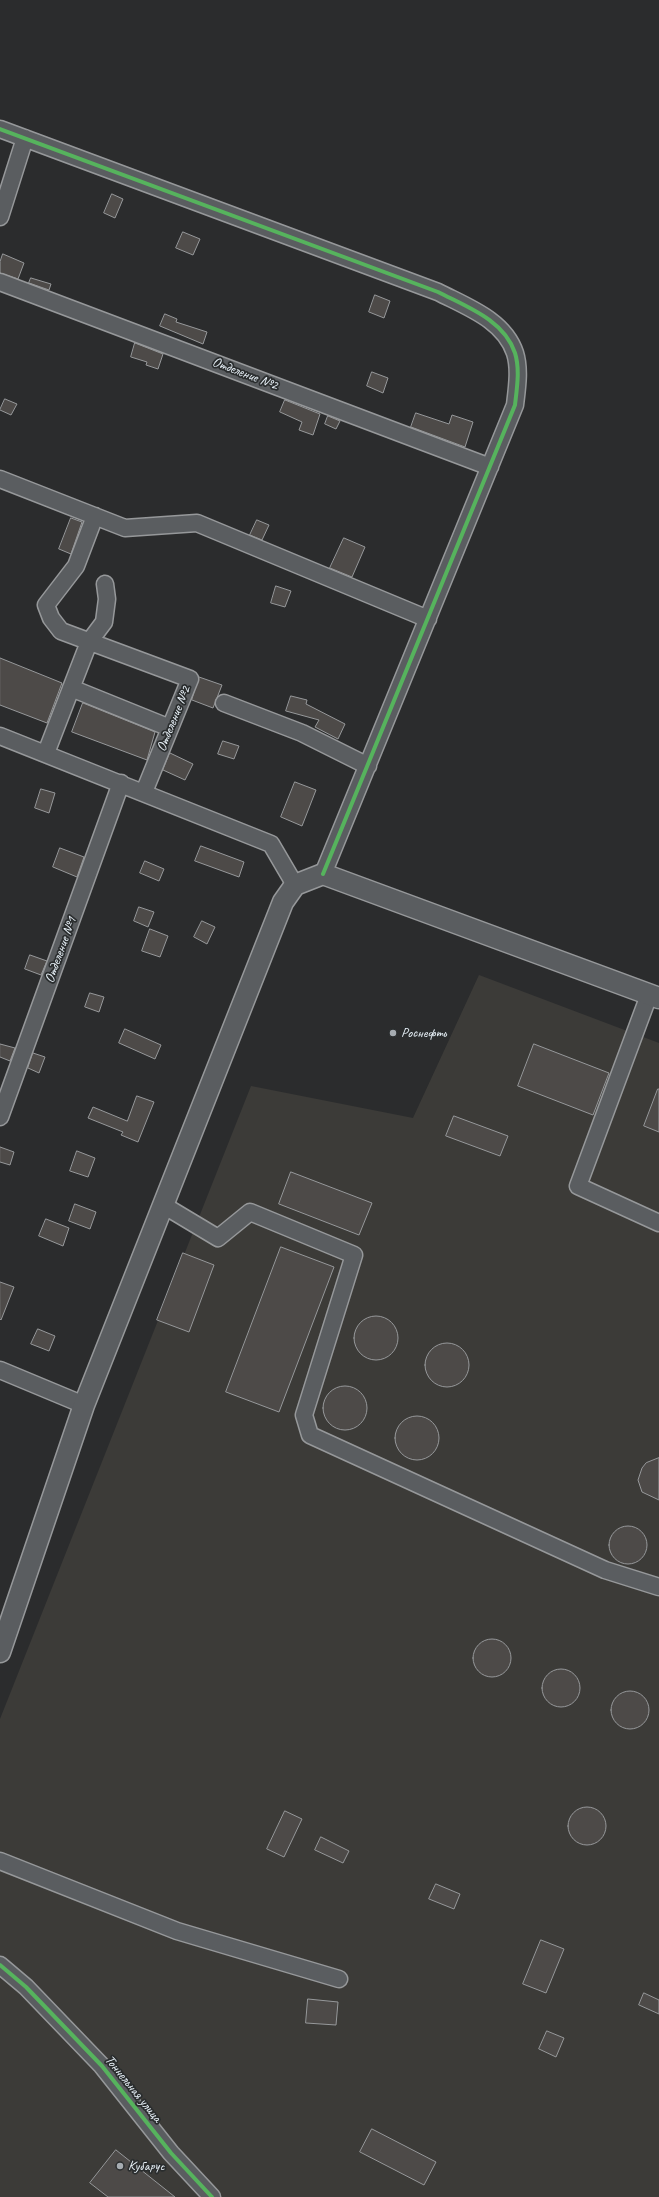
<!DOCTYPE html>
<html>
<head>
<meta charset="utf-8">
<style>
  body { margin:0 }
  canvas { display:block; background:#2b2c2d }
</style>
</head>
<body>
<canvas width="659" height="2197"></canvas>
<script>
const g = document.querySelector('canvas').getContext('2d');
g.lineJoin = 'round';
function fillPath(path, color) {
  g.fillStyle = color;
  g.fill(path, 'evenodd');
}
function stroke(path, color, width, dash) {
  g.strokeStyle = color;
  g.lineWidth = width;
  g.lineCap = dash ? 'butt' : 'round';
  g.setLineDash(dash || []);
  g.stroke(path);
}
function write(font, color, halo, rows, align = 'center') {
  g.font = font + ' Caveat,sans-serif';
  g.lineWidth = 3.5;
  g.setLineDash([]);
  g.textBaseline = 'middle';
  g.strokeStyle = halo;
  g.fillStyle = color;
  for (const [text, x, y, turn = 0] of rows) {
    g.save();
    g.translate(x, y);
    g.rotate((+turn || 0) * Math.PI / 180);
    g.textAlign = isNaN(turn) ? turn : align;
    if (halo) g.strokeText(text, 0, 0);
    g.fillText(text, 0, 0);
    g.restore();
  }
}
fillPath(new Path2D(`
  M 479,975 L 659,1043 L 659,2197 L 0,2197 L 0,1719 L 251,1086 L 413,1118 Z`), '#3c3b38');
const building = new Path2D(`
  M 112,194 L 123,199 L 115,218 L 104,213 Z
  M 183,232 L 200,239 L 193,255 L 176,248 Z
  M 3,254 L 24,263 L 18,279 L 0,273 L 0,262 Z
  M 31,278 L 51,284 L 49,290 L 29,283 Z
  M 375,295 L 390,301 L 384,318 L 369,312 Z
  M 165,314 L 177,319 L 176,322 L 207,332 L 203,344 L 160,326 Z
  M 135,343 L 163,354 L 158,369 L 146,365 L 147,362 L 131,357 Z
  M 372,372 L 388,378 L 383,393 L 367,386 Z
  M 5,399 L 17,404 L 11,415 L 0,410 Z
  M 285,400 L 320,414 L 313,435 L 299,430 L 302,422 L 280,412 Z
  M 416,413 L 449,424 L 452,415 L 473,422 L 465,447 L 411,427 Z
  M 328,416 L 340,421 L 336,429 L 325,424 Z
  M 71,518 L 82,522 L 71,554 L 59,549 Z
  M 257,520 L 269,525 L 262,540 L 250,535 Z
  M 344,538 L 365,547 L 352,577 L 330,568 Z
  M 276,586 L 291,591 L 285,607 L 271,603 Z
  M 0,658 L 62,683 L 47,723 L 0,705 Z
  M 199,677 L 222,685 L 213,708 L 192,700 Z
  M 291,696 L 307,700 L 306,704 L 345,724 L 338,739 L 315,727 L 319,720 L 286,711 Z
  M 83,703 L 155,732 L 147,760 L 72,732 Z
  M 223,741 L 239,746 L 234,759 L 218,754 Z
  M 170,753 L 193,764 L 185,780 L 163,770 Z
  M 295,782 L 316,790 L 302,826 L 281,817 Z
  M 41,789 L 55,793 L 49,813 L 35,808 Z
  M 201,846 L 244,862 L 239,877 L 195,861 Z
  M 60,848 L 84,857 L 77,877 L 53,867 Z
  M 145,861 L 164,869 L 159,881 L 140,873 Z
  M 139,907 L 154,912 L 148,927 L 134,921 Z
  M 202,921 L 215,927 L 207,944 L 194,937 Z
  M 150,929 L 168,936 L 160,957 L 142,951 Z
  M 30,955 L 47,961 L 41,975 L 25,969 Z
  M 90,993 L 104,997 L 99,1012 L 85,1007 Z
  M 125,1029 L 161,1045 L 155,1059 L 119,1043 Z
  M 0,1044 L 15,1048 L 10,1061 L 0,1057 Z
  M 534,1044 L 609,1073 L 593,1115 L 518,1086 Z
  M 33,1053 L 45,1057 L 39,1073 L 28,1068 Z
  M 658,1089 L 659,1089 L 659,1132 L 644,1126 Z
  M 137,1096 L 154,1102 L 138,1142 L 121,1135 L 123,1132 L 88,1118 L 93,1107 L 127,1121 Z
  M 454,1116 L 508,1136 L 500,1156 L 446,1136 Z
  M 0,1147 L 14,1152 L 10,1165 L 0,1162 Z
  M 77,1151 L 95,1158 L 88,1177 L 70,1171 Z
  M 291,1172 L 372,1203 L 359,1235 L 279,1204 Z
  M 75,1204 L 96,1212 L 90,1229 L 69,1221 Z
  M 46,1219 L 69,1228 L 63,1246 L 39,1236 Z
  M 281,1247 L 334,1267 L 279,1412 L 226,1392 Z
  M 183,1253 L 214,1265 L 189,1332 L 157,1320 Z
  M 0,1282 L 14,1287 L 1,1320 L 0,1319 Z
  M354 1338a22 22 0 1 1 44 0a22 22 0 1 1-44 0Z
  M 38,1329 L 55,1336 L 49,1351 L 31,1344 Z
  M425 1365a22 22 0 1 1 44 0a22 22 0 1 1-44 0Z
  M323 1408a22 22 0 1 1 44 0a22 22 0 1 1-44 0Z
  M395 1438a22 22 0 1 1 44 0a22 22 0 1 1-44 0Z
  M 659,1458 L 659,1500 L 642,1492 L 638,1480 L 642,1468 L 646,1463 Z
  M609 1545a19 19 0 1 1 38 0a19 19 0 1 1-38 0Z
  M473 1658a19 19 0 1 1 38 0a19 19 0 1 1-38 0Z
  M542 1688a19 19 0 1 1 38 0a19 19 0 1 1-38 0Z
  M611 1710a19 19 0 1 1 38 0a19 19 0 1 1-38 0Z
  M568 1826a19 19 0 1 1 38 0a19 19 0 1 1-38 0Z
  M 285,1811 L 302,1819 L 284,1857 L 267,1849 Z
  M 321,1837 L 349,1851 L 343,1863 L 315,1850 Z
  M 436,1884 L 460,1894 L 454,1909 L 429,1899 Z
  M 541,1940 L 564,1949 L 546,1993 L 523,1984 Z
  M 644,1993 L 659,2000 L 659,2014 L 639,2005 Z
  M 308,1999 L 338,2002 L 336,2025 L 306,2023 Z
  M 547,2031 L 564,2038 L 556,2057 L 539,2049 Z
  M 372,2129 L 436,2162 L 424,2185 L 360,2152 Z
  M 116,2150 L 175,2197 L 108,2197 L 90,2183 Z`);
fillPath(building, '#4d4a48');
stroke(building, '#96989a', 1);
const minor = new Path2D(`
  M 0,129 L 438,292 C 467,307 504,320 515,353 C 520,369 517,388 515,405 L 323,874
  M 0,217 L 25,138
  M 0,282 L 490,467
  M 0,479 L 125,528 L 197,523 L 428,619
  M 95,516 L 76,566 L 46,605 L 51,618 L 61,631 L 190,679 L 144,792
  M 71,688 L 170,728
  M 224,703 L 302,733 L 368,766
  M 0,736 L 271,844 L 295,885
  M 46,753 L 89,642 L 104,622 L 107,599 L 105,584
  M 649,995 L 578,1186 L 659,1223
  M 0,1117 L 121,783
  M 163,1205 L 218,1238 L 250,1212 L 354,1255 L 304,1415 L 310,1435 L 605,1570 L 659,1587
  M 0,1370 L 84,1405
  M 0,1861 L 177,1931 L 339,1979
  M 0,1965 L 26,1987 L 102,2066 L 171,2153 L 212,2197`);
const major = new Path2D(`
  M 0,1652 L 84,1405 L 283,902 L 295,885 L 323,874 L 659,998`);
stroke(minor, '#96989a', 19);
stroke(major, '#96989a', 23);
stroke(minor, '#5a5d60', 16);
stroke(major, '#5a5d60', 20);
stroke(new Path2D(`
  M 0,129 L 438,292 C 467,307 504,320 515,353 C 520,369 517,388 515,405 L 323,874
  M 0,1965 L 26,1987 L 102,2066 L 171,2153 L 212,2197`), '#56b35d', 4);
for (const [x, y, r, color] of [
  [393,1033,4,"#a6acb1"],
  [120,2166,4,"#a6acb1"]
]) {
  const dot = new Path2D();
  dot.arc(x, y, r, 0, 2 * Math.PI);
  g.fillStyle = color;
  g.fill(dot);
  stroke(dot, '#2a2d2e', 1.5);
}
write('14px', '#e8f1f8', '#2a2d2e', [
  ["Отделение №2",245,374,21],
  ["Отделение №2",174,719,-68],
  ["Отделение №1",61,950,-70],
  ["Тоннельная улица",133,2089,51]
]);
write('14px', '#e8f1f8', '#2a2d2e', [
  ["Роснефть",401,1033],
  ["Кубарус",128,2166]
], 'left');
</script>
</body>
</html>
